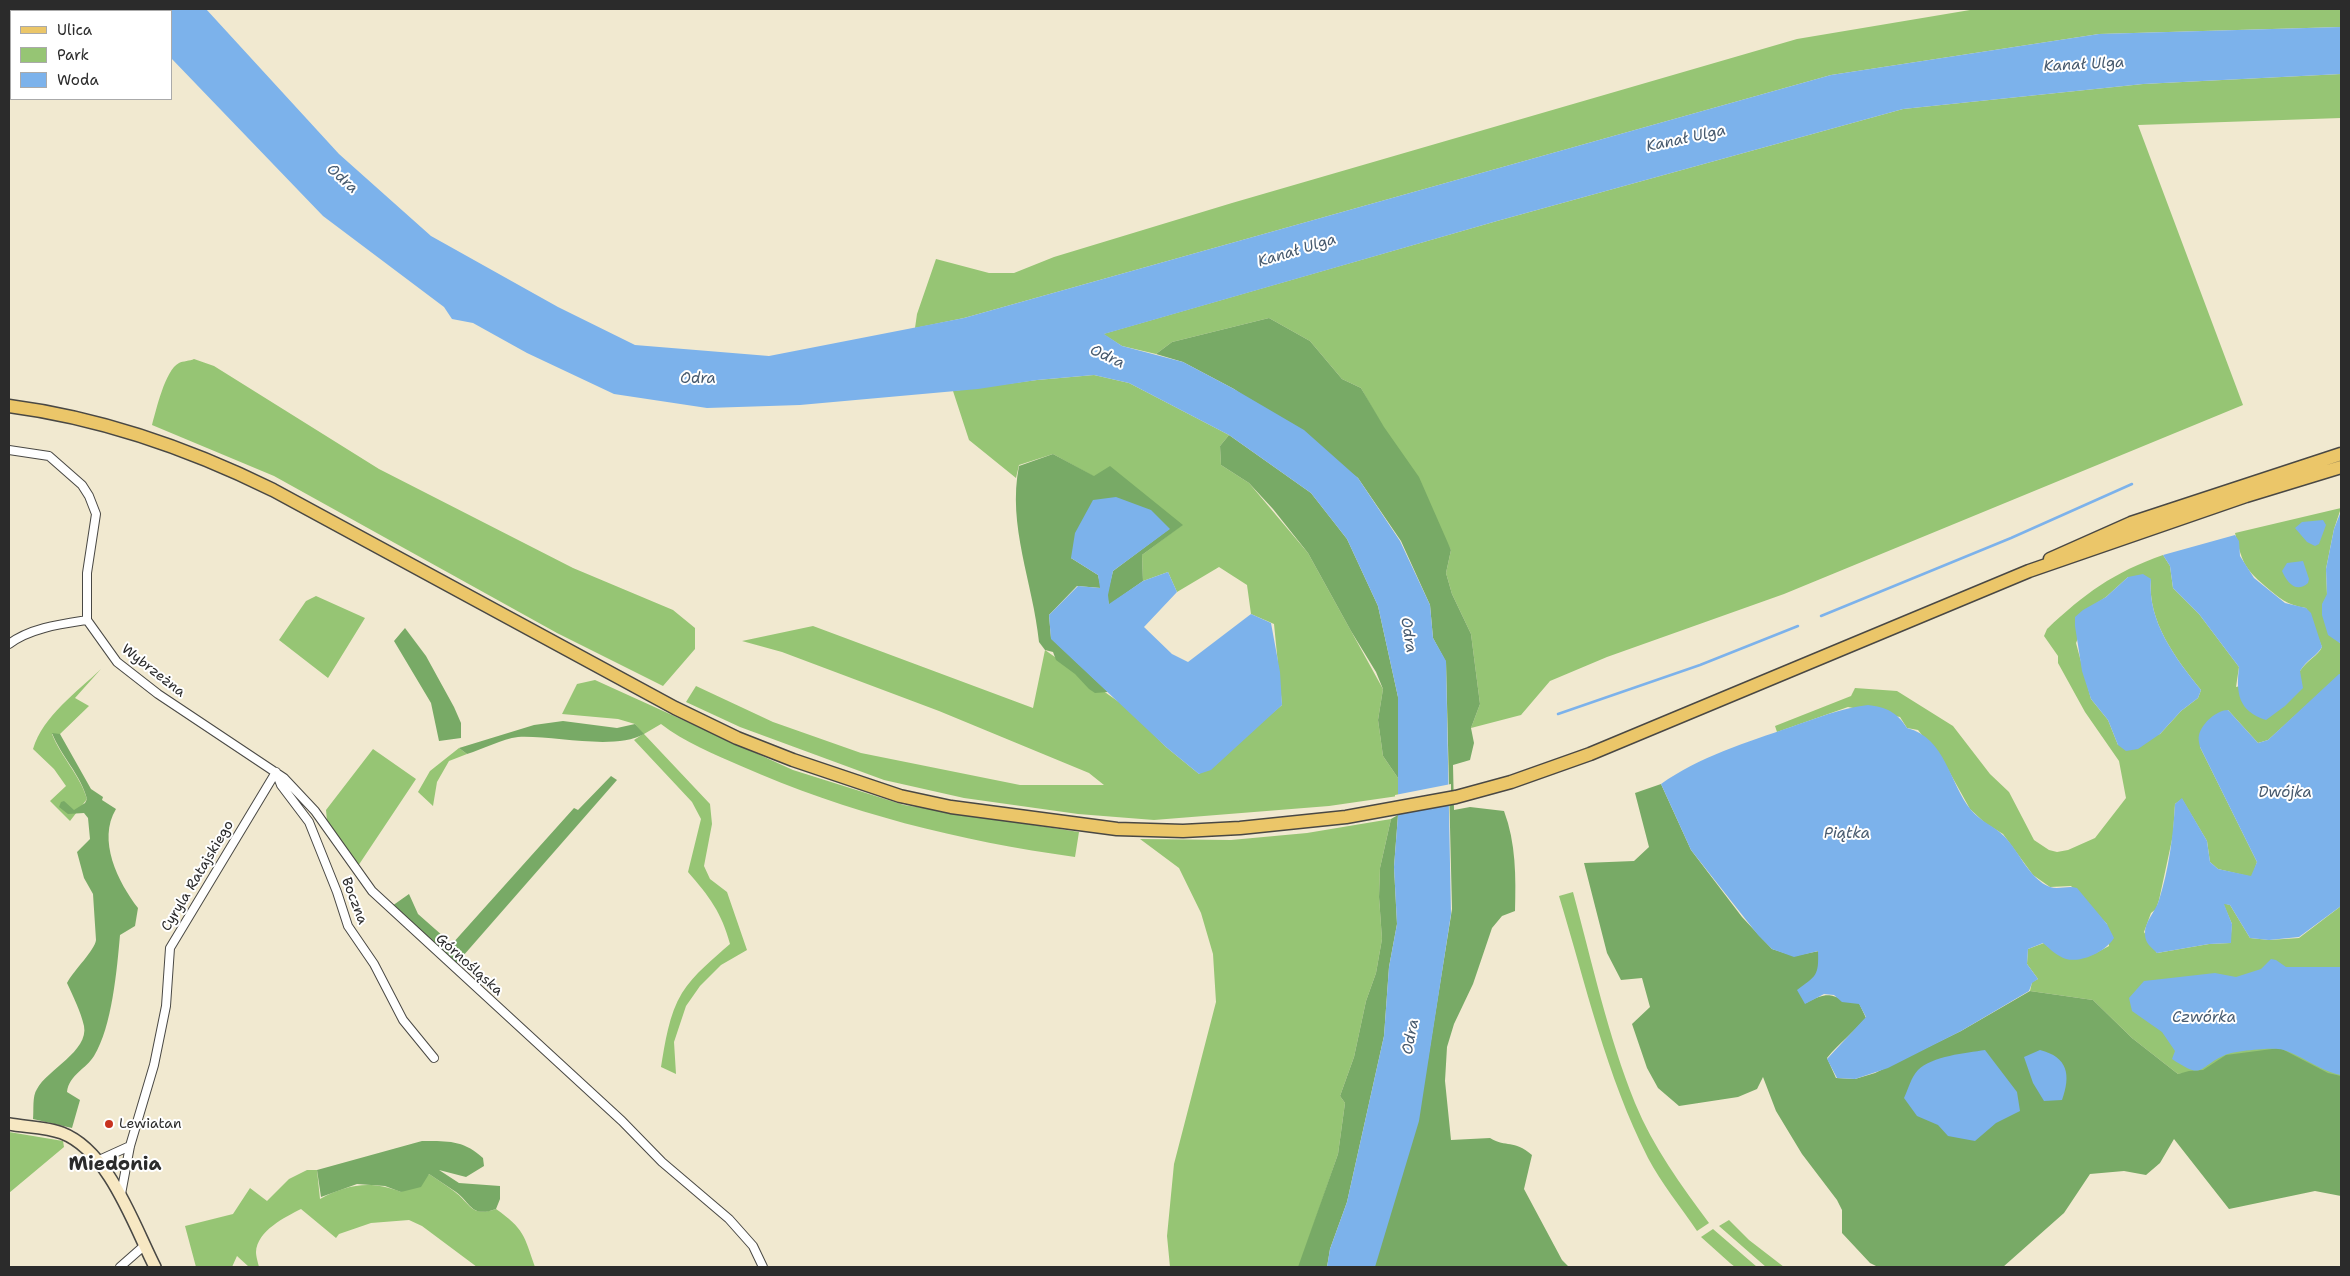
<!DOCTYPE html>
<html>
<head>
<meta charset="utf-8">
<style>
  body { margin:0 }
  #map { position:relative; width:2350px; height:1276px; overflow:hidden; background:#f1e9d0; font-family:"Shantell Sans",sans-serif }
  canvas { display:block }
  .frame { position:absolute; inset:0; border:10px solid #2b2b2b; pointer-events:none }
  .legend { position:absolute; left:10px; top:10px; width:162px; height:90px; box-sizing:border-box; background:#fff; border:1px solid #aaa; margin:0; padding:6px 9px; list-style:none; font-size:15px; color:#2b2b2b }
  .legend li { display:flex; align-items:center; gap:10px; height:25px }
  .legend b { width:25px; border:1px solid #aaa }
</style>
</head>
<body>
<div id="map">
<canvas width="2350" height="1276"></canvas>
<div class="frame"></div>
<ul class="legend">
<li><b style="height:6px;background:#ebc669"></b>Ulica</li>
<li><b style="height:14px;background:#96c574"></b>Park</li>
<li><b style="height:14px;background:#7cb2eb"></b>Woda</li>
</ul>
</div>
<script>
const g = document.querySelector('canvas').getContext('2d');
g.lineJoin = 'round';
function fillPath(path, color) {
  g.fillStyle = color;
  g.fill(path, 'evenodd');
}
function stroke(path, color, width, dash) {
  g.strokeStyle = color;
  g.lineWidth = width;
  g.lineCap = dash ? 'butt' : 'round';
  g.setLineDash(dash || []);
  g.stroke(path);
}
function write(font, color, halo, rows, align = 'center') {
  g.font = font + ' "Shantell Sans",sans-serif';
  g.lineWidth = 4;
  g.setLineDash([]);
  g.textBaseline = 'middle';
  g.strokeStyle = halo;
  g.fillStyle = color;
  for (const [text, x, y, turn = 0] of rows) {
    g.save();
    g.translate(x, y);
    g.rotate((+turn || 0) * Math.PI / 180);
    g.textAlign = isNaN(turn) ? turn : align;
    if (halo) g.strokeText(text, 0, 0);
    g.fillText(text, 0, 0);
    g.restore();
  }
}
fillPath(new Path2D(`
  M 1976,9 L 2341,9 L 2341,27 L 2099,34 L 1831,75 L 964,318 L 915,328 L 917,314 L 936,259 L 989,273 L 1014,273 L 1054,257 L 1232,203 L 1797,39 Z
  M 2341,74 L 2341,118 L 2138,125 L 2243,405 L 1784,594 L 1607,657 L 1550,681 L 1521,715 L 1471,728 L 1480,704 L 1471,634 L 1452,594 L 1446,573 L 1451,550 L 1361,388 L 1342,379 L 1310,341 L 1269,318 L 1172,342 L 1156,354 L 1122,346 L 1103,334 L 1497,221 L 1903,109 L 2143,84 Z
  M 194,359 L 214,366 L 379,469 L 573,568 L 673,610 L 695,628 L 695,649 L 663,686 L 557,633 L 274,476 L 152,425 C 156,411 165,370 179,363 C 183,361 190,361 194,359 Z
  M 1094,375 L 1129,383 L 1229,435 L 1220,446 L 1221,465 L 1249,483 L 1308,553 L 1383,689 L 1378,720 L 1383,756 L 1398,778 L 1398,796 L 1329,806 L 1154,820 L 1078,814 L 964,798 L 884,780 L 740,727 L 686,702 L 696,686 L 773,722 L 861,753 L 1020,785 L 1104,785 L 1089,773 L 939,711 L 782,652 L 742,641 L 813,626 L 1033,708 L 1045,650 L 1126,707 L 1166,747 L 1199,774 L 1282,705 L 1274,624 L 1251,614 L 1247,585 L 1219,567 L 1177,592 L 1168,572 L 1143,581 L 1142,555 L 1182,525 L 1053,454 L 1019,465 L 1016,478 L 969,440 L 953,391 L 1037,380 Z
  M 2341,508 L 2334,529 L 2326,569 L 2327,595 L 2335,638 L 2341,644 L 2341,674 L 2268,740 L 2258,743 L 2228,710 L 2200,747 L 2257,862 L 2252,877 L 2218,869 L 2210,862 L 2207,841 L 2182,799 L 2175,804 L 2173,835 L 2159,900 L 2156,909 L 2151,913 L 2144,932 L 2157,953 L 2209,944 L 2230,943 L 2232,924 L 2223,903 L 2230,905 L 2250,938 L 2269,940 L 2299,938 L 2341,906 L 2341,1076 L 2202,1071 L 2178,1074 L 2132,1038 L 2093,1000 L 2030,991 L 2032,982 L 2038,979 L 2027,964 L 2028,949 L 2044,943 C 2068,965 2081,962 2109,946 L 2107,924 L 2071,886 L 2050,887 L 2033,875 L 2003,834 L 1985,823 L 1970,809 L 1945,764 L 1918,730 L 1907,728 L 1900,717 L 1848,707 L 1777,732 L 1775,726 L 1851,696 L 1855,688 L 1897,691 L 1953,726 L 1990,774 L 2009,792 L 2034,840 L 2049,850 L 2057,852 L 2068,850 L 2095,838 L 2126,798 L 2119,761 L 2085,712 L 2058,663 L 2058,656 L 2044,636 L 2047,629 C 2084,594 2114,572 2163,555 L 2170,566 L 2173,588 L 2199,614 L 2239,667 L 2236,687 L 2300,671 C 2307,660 2318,656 2322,647 L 2306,608 C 2287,605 2279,598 2265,586 C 2243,567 2242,561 2235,533 ZM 2128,577 L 2151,579 C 2147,621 2176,659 2201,690 L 2198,698 L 2181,711 L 2160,734 L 2118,745 L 2108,720 L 2091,699 L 2076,643 L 2091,607 L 2106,597 Z
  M 316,596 L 365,618 L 328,678 L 279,640 L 306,601 Z
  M 101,669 L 75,698 L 89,706 L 60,734 L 52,734 C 61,757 80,775 87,799 L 70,821 L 50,801 L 66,786 L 54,769 L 33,749 C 43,716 77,692 101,669 Z
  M 595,680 L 793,770 L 904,805 L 1079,832 L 1075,857 C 960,841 847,813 741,766 C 714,754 684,742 661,724 L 644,734 L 710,804 L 712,824 L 704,866 L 710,879 L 727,892 L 747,950 L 721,965 L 700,986 L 686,1006 L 674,1042 L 676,1074 L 661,1067 C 665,1043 669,1014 682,993 C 694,974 714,958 730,944 C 722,913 709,896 688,872 L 701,819 L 692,802 L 634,740 L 643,734 L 635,724 L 618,719 L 562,714 L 577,684 Z
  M 459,748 L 467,754 L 449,761 L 437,782 L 433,806 L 418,792 L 430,771 Z
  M 373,749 L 416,779 L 358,866 L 327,821 L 326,810 Z
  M 1391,819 L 1380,868 L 1379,897 L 1382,939 L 1376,973 L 1366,1001 L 1354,1057 L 1340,1096 L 1345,1103 L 1338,1154 L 1299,1267 L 1170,1267 L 1167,1236 L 1174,1164 L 1216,1002 L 1213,954 L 1201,913 L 1179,868 L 1140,839 L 1231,840 L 1307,833 Z
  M 1573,892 C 1592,962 1608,1036 1635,1103 C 1653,1147 1681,1185 1709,1223 L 1697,1231 C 1681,1207 1661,1183 1648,1158 C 1606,1075 1586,985 1559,896 Z
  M 9,1132 L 63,1141 L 64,1147 L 9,1193 Z
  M 307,1170 L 317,1170 L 320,1199 C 347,1184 372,1180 401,1192 L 429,1174 C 438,1180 447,1186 455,1192 C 470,1203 471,1218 496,1209 C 524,1229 524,1235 535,1267 L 477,1267 L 422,1226 L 409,1220 L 371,1223 L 339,1234 L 336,1238 L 301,1209 C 285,1217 257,1231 256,1252 C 256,1256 258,1263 259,1267 L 249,1267 L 237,1256 L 232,1267 L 196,1267 L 185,1226 L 233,1214 L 250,1188 L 267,1201 L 289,1179 Z
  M 1729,1220 L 1749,1240 L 1784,1267 L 1766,1267 L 1719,1226 Z
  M 1713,1229 L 1757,1267 L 1735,1267 L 1730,1263 L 1701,1237 Z`), '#96c574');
fillPath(new Path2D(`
  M 1269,318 L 1310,341 L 1342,379 L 1361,388 L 1384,427 L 1419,477 L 1451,550 L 1446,573 L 1452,594 L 1471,634 L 1480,704 L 1471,728 L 1474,743 L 1470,760 L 1453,765 L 1454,810 L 1470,807 L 1504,811 C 1516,843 1516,877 1515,911 L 1502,916 L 1492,928 L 1473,984 L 1454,1024 L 1447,1047 L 1445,1081 L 1451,1140 L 1490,1138 C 1507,1148 1513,1139 1532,1155 L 1524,1189 L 1562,1260 L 1569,1267 L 1374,1267 L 1428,1059 L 1452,909 L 1446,662 L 1433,638 L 1430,605 L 1401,541 L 1358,478 L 1234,389 L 1183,362 L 1156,354 L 1172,342 Z
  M 1229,435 L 1311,493 L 1347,539 L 1378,606 L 1398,697 L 1398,778 L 1383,756 L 1378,720 L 1383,689 L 1376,672 L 1351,631 L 1308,553 L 1273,509 L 1249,483 L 1221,465 L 1220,446 Z
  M 1053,454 L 1094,476 L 1110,466 L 1183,525 L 1142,555 L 1143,581 L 1109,605 L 1107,595 L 1113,571 L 1169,529 L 1071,558 L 1098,575 L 1101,588 L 1077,586 L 1049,615 L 1051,638 L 1108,692 L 1095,693 L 1089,689 L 1075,674 L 1056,660 L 1053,652 L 1045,650 L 1039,642 C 1033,582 1007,526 1019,466 Z
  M 405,628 L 426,656 L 454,707 L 461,723 L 461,738 L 439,741 L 431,703 L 394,641 Z
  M 563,721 L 617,728 L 635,724 L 644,734 C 614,751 552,735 518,737 C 502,739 483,749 467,754 L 459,748 L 534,725 Z
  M 52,733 L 60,734 L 91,789 L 103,797 L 102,800 L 116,809 C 97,840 118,882 138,908 L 135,926 L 120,935 C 117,969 112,1027 94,1056 C 86,1069 69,1075 67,1092 L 80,1100 L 72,1128 L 33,1119 C 34,1110 32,1096 37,1089 C 47,1070 89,1051 84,1026 C 81,1012 73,996 67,983 C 74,970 95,950 96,940 L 93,894 L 84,878 L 77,852 L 90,839 L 88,818 L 84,813 L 68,814 L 59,807 L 61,802 L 64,801 L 74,810 L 85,803 L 87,799 C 81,775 61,756 52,733 Z
  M 611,776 L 617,780 L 456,964 L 392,906 L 409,894 L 418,914 L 452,944 L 574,808 L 578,810 Z
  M 1661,784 L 1691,850 L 1742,917 L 1772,949 L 1794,956 L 1819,951 L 1820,967 L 1806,1003 C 1834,987 1832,1000 1859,1003 L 1866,1018 C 1854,1032 1839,1043 1827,1058 L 1836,1078 L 1855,1079 L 1875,1073 L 1961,1031 L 2030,991 L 2093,1000 L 2132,1038 L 2178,1074 L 2189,1071 L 2203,1070 L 2226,1055 L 2280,1048 L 2328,1073 L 2341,1076 L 2341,1196 L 2315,1191 L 2229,1209 L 2174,1139 L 2160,1163 L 2146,1175 L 2124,1171 L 2090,1174 L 2064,1213 L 2003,1267 L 1878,1267 L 1870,1263 L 1842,1233 L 1842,1210 L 1837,1200 L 1802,1154 L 1776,1111 L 1763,1077 L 1757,1089 L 1738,1097 L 1679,1106 L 1658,1088 L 1647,1068 L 1632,1024 L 1650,1007 L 1642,978 L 1621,980 L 1607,953 L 1584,863 L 1634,861 L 1649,847 L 1635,793 Z
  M 1398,815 L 1394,867 L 1397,924 L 1389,967 L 1384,1036 L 1347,1202 L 1330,1249 L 1327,1267 L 1298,1267 L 1338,1154 L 1345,1103 L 1340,1096 L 1354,1057 L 1366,1001 L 1376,973 L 1382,939 L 1379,897 L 1380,868 L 1391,819 Z
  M 422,1141 C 447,1141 464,1140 483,1158 L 484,1166 L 466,1177 L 439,1170 L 459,1183 L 500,1186 L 500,1199 L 496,1209 C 471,1218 472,1204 456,1192 C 447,1186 438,1180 429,1174 L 421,1187 L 401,1192 L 385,1186 L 357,1184 L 321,1197 L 317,1170 Z`), '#78aa66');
fillPath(new Path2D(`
  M 131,9 L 206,9 L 339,154 L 431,236 L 558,307 L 635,345 L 769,356 L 964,318 L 1831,75 L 2099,34 L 2341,27 L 2341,74 L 2143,84 L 1903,109 L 1497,221 L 1104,334 L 1122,346 L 1183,362 L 1234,389 L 1304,430 L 1358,478 L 1400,541 L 1430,605 L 1433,638 L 1446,661 L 1451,914 L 1419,1121 L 1375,1267 L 1327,1267 L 1330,1249 L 1347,1202 L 1384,1036 L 1389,967 L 1397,924 L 1394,867 L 1398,815 L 1398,697 L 1378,606 L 1347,539 L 1311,493 L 1229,435 L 1129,383 L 1094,375 L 1037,380 L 978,389 L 800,405 L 707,408 L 614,394 L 527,353 L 473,323 L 452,319 L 444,307 L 323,216 L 171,58 L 171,11 L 133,11 Z
  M 1116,497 L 1151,510 L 1170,529 L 1113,571 L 1108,595 L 1109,604 L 1143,581 L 1168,572 L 1177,592 L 1144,627 L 1172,654 L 1188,662 L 1251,614 L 1271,623 L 1280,672 L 1282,705 L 1211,770 L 1199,774 L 1166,747 L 1051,639 L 1049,615 L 1078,586 L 1100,588 L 1098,575 L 1071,558 L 1075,533 L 1093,500 Z
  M 2341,511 L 2341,644 L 2328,635 L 2322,615 L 2322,604 L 2327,594 L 2326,569 L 2334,529 Z
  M 2323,520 L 2326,525 L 2319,544 L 2315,546 L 2307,542 L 2295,528 L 2302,522 Z
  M 2235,535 L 2239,541 L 2240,556 L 2254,578 L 2285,603 L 2306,608 L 2311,613 L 2322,647 C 2317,656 2307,659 2300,671 L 2303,688 L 2285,706 L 2266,720 C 2238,711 2236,693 2239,667 L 2199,614 L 2173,588 L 2170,566 L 2163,555 Z
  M 2303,561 L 2309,579 L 2308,583 C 2296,594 2287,582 2282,571 L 2287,563 Z
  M 2143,574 L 2151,579 C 2147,621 2176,659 2201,690 L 2198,698 L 2181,711 L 2160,734 L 2138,749 L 2126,751 L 2118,745 L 2108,720 L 2091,699 L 2082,671 L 2075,626 L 2075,617 L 2083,610 L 2106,597 L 2128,577 Z
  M 2339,674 L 2341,674 L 2341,906 L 2299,937 L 2269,940 L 2250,938 L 2230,905 L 2224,904 L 2232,924 L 2231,943 L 2209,944 L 2157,953 C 2151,947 2145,943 2145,934 C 2144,922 2156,911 2159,900 C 2169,869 2173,836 2175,804 L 2182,798 L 2207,841 L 2210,862 L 2218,869 L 2251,876 L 2257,862 L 2200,747 C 2199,743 2198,738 2199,735 C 2202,723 2217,710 2228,710 L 2258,743 L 2268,740 Z
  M 1868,705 C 1886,707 1897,712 1907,728 C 1946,738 1949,783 1971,810 C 1980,821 1994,826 2004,836 C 2019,851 2029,879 2050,887 C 2059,890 2068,885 2077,888 L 2107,924 L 2114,938 C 2105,952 2082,963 2066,959 C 2057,956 2050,949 2043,943 L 2028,949 L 2027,964 L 2038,979 L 2032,983 L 2029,991 L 1961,1031 L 1888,1068 L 1855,1079 L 1837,1078 L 1827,1059 L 1866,1017 L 1859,1004 L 1842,1002 L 1834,995 L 1824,994 L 1805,1004 L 1797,990 C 1816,976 1819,976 1818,951 L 1794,957 L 1772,949 L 1758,935 L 1691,850 L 1661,784 C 1699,757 1747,742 1791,727 C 1817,718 1841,708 1868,705 Z
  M 2271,959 L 2276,960 L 2286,967 L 2341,967 L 2341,1075 C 2321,1072 2292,1049 2278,1049 C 2268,1048 2234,1051 2225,1055 C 2197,1067 2205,1081 2172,1059 L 2175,1051 L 2162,1032 L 2132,1011 L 2129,998 L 2144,981 L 2215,973 L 2236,977 L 2261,969 Z
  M 1985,1050 L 2017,1092 L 2020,1111 L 1996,1123 L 1975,1141 L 1948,1136 L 1938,1125 L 1917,1116 L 1904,1098 C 1908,1090 1911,1077 1918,1070 C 1932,1056 1966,1053 1985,1050 Z
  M 2040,1050 C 2068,1057 2071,1075 2062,1100 L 2044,1101 L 2033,1083 L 2024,1057 Z`), '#7cb2eb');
fillPath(new Path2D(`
  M 1451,784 L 1451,801 L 1395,814 L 1395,795 Z`), '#f1e9d0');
stroke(new Path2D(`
  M 1821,616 L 2011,538 L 2132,484
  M 1558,714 L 1700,665 L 1798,626`), '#7cb2eb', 2.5);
const street = new Path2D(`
  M 9,450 L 49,456 L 82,485 L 89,496 L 96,514 L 87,573 L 87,620 L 117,662 L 158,694 L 284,778 L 315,811 L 372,891 L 622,1121 L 662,1162 L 729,1219 L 753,1246 L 763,1267
  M 9,644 C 30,628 61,624 87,620
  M 276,772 L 281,785 L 309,822 L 337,892 L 348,926 L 374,964 L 403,1020 L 434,1058
  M 97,1161 L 130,1146
  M 121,1194 L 130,1146 L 154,1065 L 166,1006 L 170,948 L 276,772
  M 120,1267 L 145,1245`);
const secondary = new Path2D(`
  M 9,1124 C 25,1127 47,1127 62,1133 C 109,1151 134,1226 155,1267`);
const primary = new Path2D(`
  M 9,406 C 101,418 190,449 273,490 L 675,708 L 737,738 L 793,760 L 900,796 L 951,807 L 1117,829 L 1183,831 L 1240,828 L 1346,817 L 1456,797 L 1511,782 L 1590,754 L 2029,571 L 2246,496 L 2341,467
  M 2050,559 L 2131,523 L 2341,454`);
stroke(street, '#494844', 10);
stroke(secondary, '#494844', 14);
stroke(primary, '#494844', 15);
stroke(street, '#fff', 8);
stroke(secondary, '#f7e8c3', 11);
stroke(primary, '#ebc669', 12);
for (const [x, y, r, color] of [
  [109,1124,5,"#c8321e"]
]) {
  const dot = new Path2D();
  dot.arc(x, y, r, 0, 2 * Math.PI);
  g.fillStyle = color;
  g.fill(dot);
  stroke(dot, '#fff', 2);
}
write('14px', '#2b2b2b', '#fff', [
  ["Wybrzeżna",153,671,38],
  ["Cyryla Ratajskiego",198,876,-59],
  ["Boczna",354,901,69],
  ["Górnośląska",469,965,42]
]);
write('14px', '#2b2b2b', '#fff', [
  ["Lewiatan",119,1124]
], 'left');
write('italic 15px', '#475a6e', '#fff', [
  ["Kanał Ulga",2084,65,-3],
  ["Kanał Ulga",1686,139,-12],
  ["Odra",342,179,42],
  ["Kanał Ulga",1297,251,-17],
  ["Odra",1107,357,25],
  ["Odra",698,379],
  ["Odra",1408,635,81],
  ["Dwójka",2285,793],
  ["Piątka",1847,834],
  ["Czwórka",2204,1018],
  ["Odra",1411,1037,-79]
]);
write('bold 19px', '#2b2b2b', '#fff', [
  ["Miedonia",115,1165]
]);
</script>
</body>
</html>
